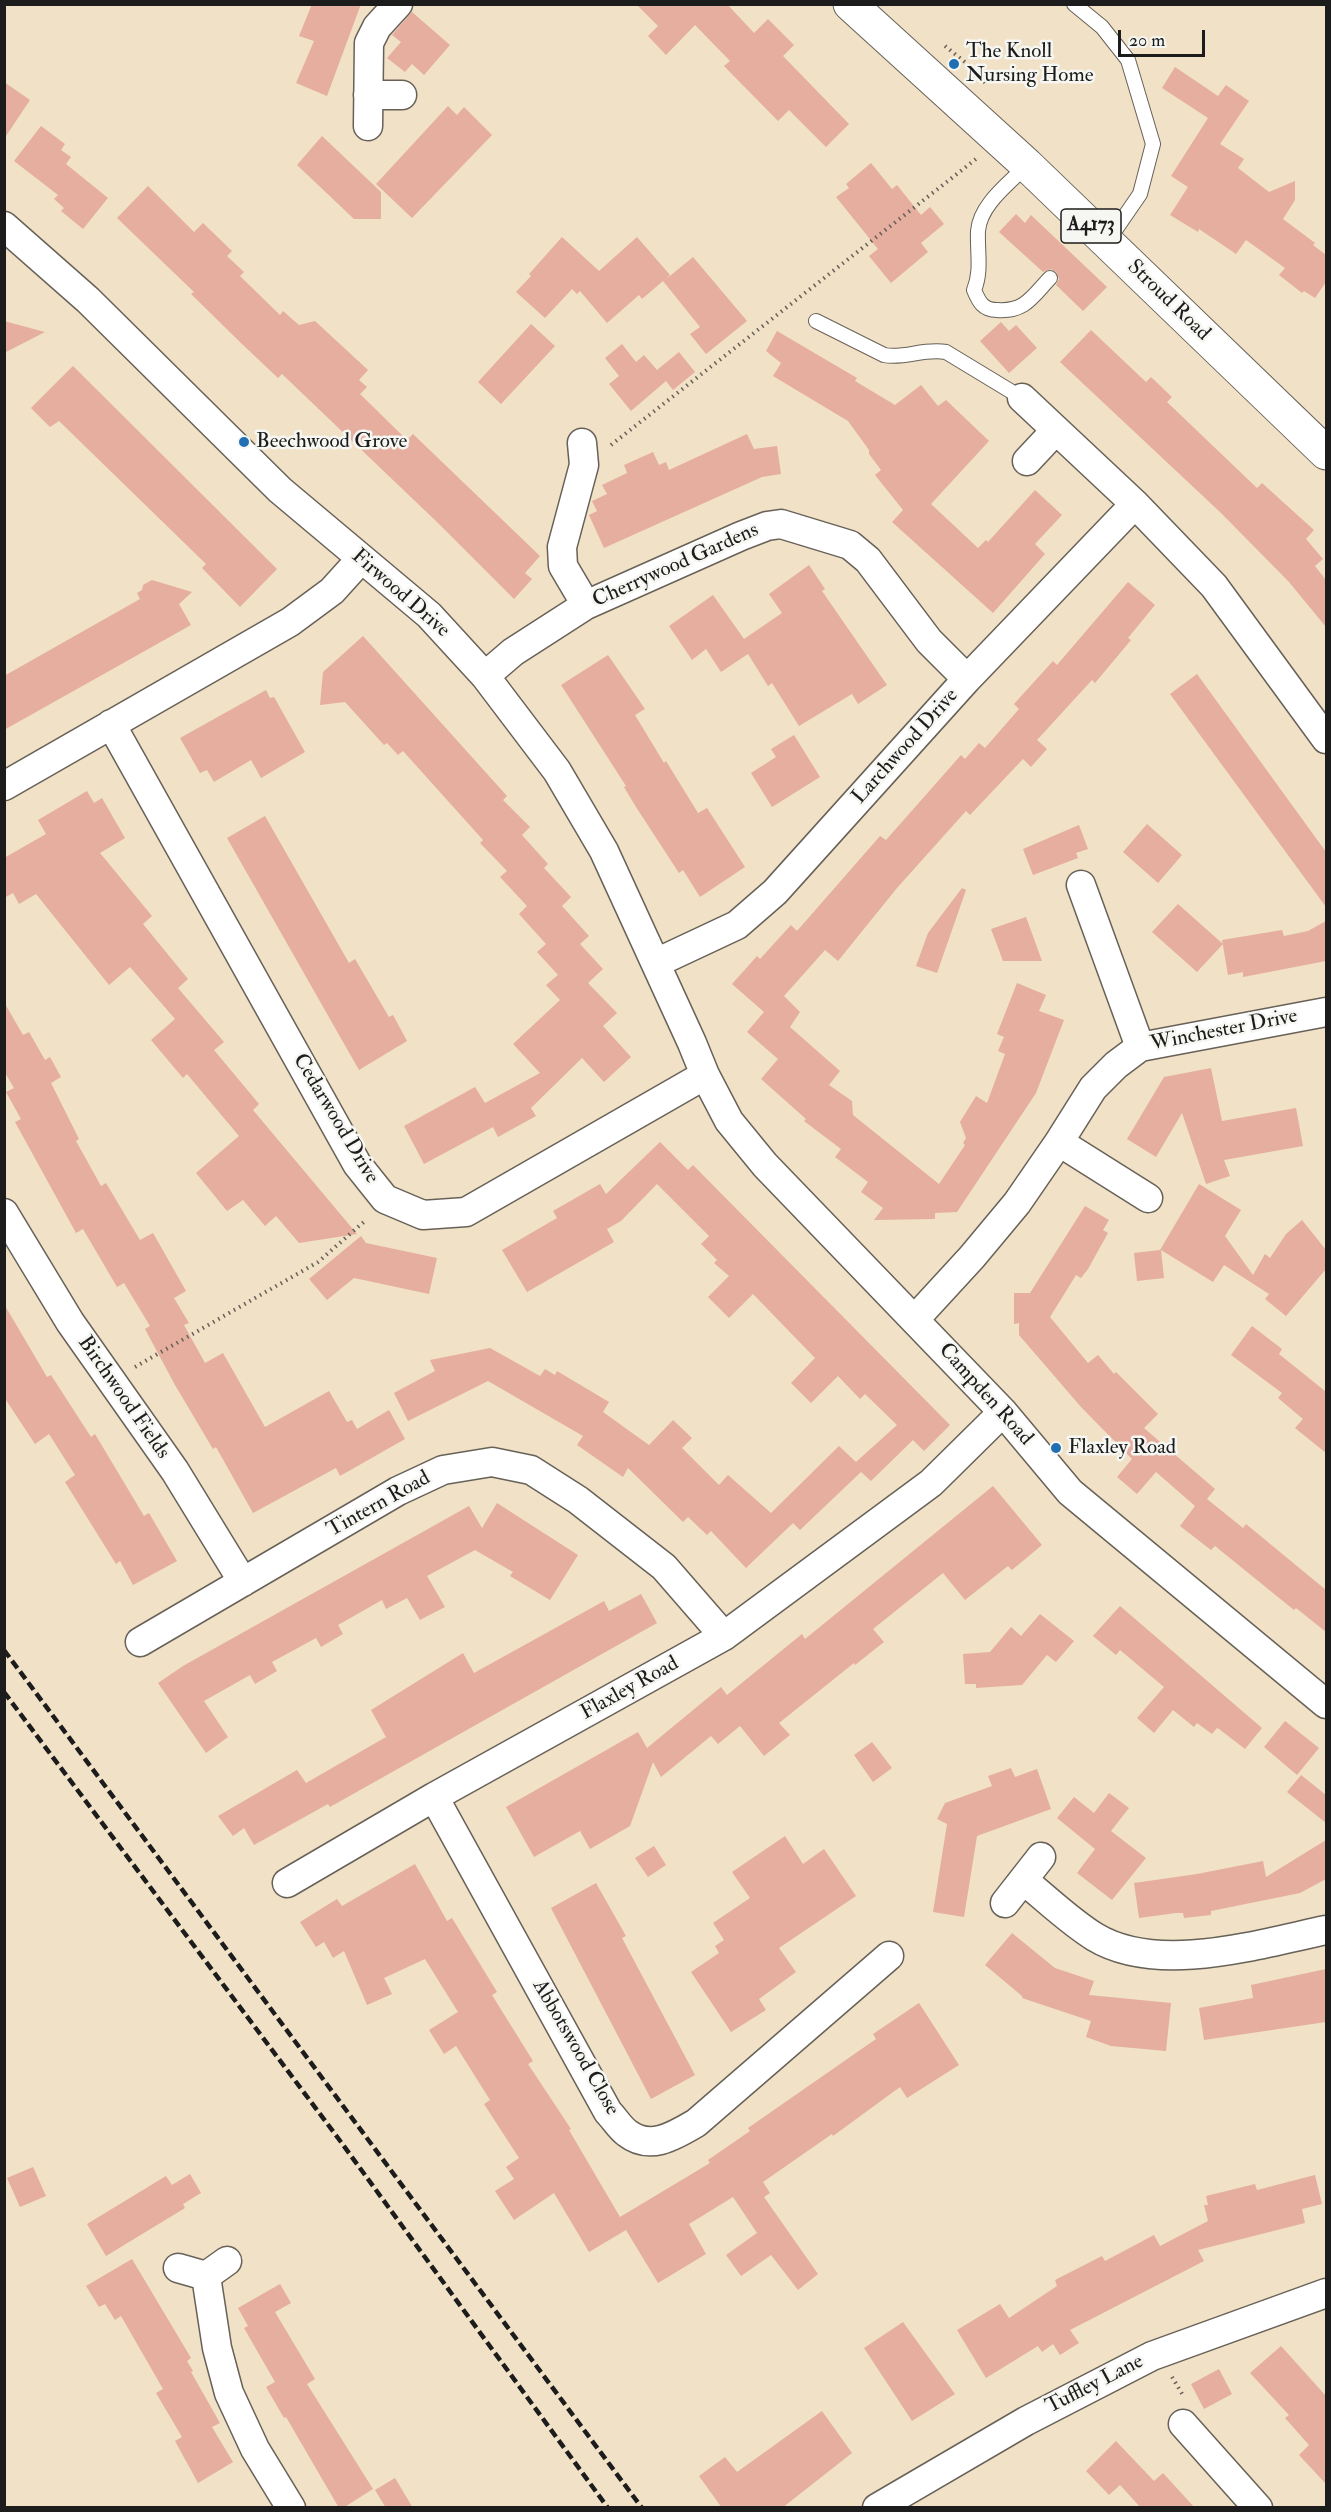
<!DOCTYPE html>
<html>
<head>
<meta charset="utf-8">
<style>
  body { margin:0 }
  #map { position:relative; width:1331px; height:2512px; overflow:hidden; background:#f1e1c6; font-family:"IM FELL Double Pica",serif }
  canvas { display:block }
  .frame { position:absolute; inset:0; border:6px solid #1c1c1c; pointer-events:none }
  .scale { position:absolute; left:1118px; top:30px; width:87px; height:27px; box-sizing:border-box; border:3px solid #1c1c1c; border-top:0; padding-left:8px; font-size:18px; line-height:21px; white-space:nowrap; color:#1c1c1c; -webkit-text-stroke:4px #f6f6f2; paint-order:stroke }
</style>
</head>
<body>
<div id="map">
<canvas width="1331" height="2512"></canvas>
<div class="frame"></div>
<div class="scale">20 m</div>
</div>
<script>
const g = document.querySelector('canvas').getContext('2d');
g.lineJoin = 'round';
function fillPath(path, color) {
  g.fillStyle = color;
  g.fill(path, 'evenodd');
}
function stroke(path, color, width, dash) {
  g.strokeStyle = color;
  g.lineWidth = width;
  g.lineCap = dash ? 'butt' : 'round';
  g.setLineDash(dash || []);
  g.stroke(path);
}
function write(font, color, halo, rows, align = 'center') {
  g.font = font + ' "IM FELL Double Pica",serif';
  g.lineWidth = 5;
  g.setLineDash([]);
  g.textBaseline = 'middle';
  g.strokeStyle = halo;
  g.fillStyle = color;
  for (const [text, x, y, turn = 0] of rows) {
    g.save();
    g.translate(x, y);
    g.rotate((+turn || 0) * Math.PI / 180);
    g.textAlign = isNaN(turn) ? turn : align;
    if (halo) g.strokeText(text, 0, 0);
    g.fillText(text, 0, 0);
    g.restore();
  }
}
fillPath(new Path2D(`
  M 312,4 L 361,4 L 327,96 L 296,83 L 314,41 L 299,36 Z
  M 636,4 L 727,4 L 754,33 L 768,19 L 794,45 L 783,56 L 849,124 L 826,147 L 789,110 L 778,121 L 724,66 L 730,61 L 695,25 L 666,55 L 648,36 L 658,26 Z
  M 412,12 L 450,45 L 424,75 L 412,64 L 405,72 L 387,58 L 401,42 L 392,35 Z
  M 1175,67 L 1218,96 L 1226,85 L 1249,101 L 1220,144 L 1244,159 L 1238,168 L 1269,192 L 1295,181 L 1295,200 L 1283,219 L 1315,243 L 1313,245 L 1326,255 L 1326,282 L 1315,298 L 1304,291 L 1302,293 L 1279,275 L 1285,268 L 1246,240 L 1236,254 L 1199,229 L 1198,232 L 1170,215 L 1188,187 L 1171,176 L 1208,118 L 1162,88 Z
  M 4,82 L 30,100 L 4,139 Z
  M 448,106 L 457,115 L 464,107 L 492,135 L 412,218 L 376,184 Z
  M 41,126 L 65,144 L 61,150 L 71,157 L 66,164 L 108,198 L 83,229 L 61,211 L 64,208 L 54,199 L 58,195 L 14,161 Z
  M 322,136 L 381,192 L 381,219 L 354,219 L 297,165 Z
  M 871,163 L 892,189 L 897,185 L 921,215 L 930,207 L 944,224 L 921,243 L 928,252 L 891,283 L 869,256 L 878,249 L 836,197 L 849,188 L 846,184 Z
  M 148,186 L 194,232 L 203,223 L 232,251 L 227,256 L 244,272 L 240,276 L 280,315 L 283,311 L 299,325 L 315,321 L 368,370 L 359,380 L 367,387 L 360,394 L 407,440 L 413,434 L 540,556 L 525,573 L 532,579 L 514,599 L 438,523 L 282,374 L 278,378 L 242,344 L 191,294 L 194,292 L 117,218 Z
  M 1016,214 L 1025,223 L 1031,215 L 1107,287 L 1083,311 L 1056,285 L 1059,279 L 1056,272 L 1051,269 L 1043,272 L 999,232 Z
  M 562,237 L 599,271 L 637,237 L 670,275 L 665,280 L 693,257 L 747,321 L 706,354 L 690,334 L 700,327 L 663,281 L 642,299 L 639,295 L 607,323 L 580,291 L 577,294 L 572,289 L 545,318 L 516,292 L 531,276 L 529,274 Z
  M 4,321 L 45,332 L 4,353 Z
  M 1001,322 L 1009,331 L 1016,325 L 1037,348 L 1009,373 L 980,341 Z
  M 531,324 L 555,346 L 501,404 L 478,382 Z
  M 1091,330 L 1146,382 L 1151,377 L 1172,397 L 1167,402 L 1257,488 L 1262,483 L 1314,530 L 1306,539 L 1323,559 L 1315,566 L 1326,580 L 1326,627 L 1289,582 L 1221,513 L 1060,362 Z
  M 777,331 L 857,378 L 855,381 L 895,405 L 921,385 L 938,406 L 946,400 L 989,441 L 931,504 L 978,548 L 986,540 L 988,542 L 1035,490 L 1062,515 L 1035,544 L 1045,554 L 993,613 L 892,522 L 903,510 L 875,475 L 881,470 L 869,454 L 869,450 L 848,421 L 773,376 L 781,363 L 766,351 Z
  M 622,344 L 636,362 L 644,355 L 657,370 L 679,352 L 695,372 L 673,390 L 666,381 L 631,411 L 609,384 L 619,376 L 605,358 Z
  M 73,366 L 277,569 L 240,607 L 202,568 L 206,564 L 59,421 L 50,427 L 31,408 Z
  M 747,434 L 754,449 L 777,446 L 781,474 L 762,477 L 604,548 L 589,515 L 597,511 L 592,501 L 607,494 L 602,485 L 627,473 L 624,465 L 653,452 L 659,465 L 666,462 L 669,470 Z
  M 809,565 L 825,589 L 822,591 L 887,685 L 858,704 L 852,694 L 799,726 L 772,683 L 768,686 L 748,654 L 721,672 L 706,649 L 692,660 L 669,626 L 713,595 L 744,639 L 782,613 L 769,594 Z
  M 152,580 L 192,592 L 179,604 L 191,625 L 4,730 L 4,676 L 140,599 L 137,593 L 142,590 L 143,585 Z
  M 1128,582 L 1155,605 L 1128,638 L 1131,640 L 1095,683 L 1092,680 L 1037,740 L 1047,749 L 1031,767 L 1023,759 L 970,815 L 966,811 L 897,888 L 838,961 L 825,950 L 784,996 L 800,1012 L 790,1027 L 840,1071 L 829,1085 L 852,1101 L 853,1115 L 939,1184 L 965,1145 L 963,1143 L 966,1138 L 960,1122 L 976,1096 L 987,1103 L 1005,1054 L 998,1051 L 1004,1037 L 997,1034 L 1017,983 L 1046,995 L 1039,1011 L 1064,1020 L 1036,1093 L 957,1212 L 935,1213 L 935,1219 L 874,1220 L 883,1208 L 861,1192 L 868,1182 L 835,1157 L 841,1149 L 804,1121 L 806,1119 L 761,1079 L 778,1059 L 747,1032 L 764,1012 L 732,984 L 757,956 L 760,959 L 791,925 L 797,931 L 880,836 L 886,840 L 961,755 L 965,759 L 979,743 L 985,748 L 1019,709 L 1014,704 L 1053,661 L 1057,665 Z
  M 363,636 L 507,796 L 503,800 L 530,827 L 522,835 L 548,864 L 544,868 L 571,897 L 562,906 L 589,936 L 580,944 L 603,969 L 588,983 L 617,1013 L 603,1026 L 631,1057 L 604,1082 L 582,1058 L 531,1108 L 536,1116 L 498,1137 L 493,1127 L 424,1164 L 404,1126 L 475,1087 L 485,1103 L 540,1073 L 513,1044 L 560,1000 L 546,985 L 558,975 L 537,952 L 546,944 L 519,914 L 527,906 L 500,877 L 507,871 L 480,843 L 483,840 L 403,751 L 398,755 L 387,743 L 384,745 L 345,702 L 320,705 L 323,672 Z
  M 608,655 L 645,709 L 635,715 L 664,763 L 666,761 L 698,813 L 707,808 L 745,867 L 700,897 L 683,870 L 679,873 L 636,807 L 624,787 L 626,786 L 561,685 Z
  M 1197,674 L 1326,852 L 1326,907 L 1170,694 Z
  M 266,690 L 270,698 L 274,697 L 305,752 L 261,778 L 251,760 L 214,782 L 207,770 L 200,773 L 180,738 Z
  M 794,735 L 820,777 L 772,807 L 751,773 L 776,757 L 771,749 Z
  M 87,791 L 94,803 L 102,798 L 125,838 L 100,853 L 152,916 L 143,924 L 188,979 L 178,988 L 224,1042 L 214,1050 L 259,1104 L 253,1110 L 357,1234 L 299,1243 L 276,1216 L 265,1226 L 243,1200 L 227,1211 L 196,1173 L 239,1136 L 187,1074 L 183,1078 L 151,1040 L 175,1019 L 130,967 L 109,985 L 36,894 L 19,904 L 13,893 L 4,898 L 4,858 L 46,834 L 38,820 Z
  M 265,816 L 349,963 L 355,959 L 389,1017 L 393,1015 L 407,1041 L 359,1070 L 227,838 Z
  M 1147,824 L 1182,855 L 1158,883 L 1123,852 Z
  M 1079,825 L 1088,849 L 1076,853 L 1078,858 L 1033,875 L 1023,849 Z
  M 962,888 L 966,890 L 937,973 L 916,966 L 928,933 Z
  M 1178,904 L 1223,944 L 1197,972 L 1152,932 Z
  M 1026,917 L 1042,961 L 1003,961 L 991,929 Z
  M 1326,921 L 1326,961 L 1243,977 L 1243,972 L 1228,975 L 1222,940 L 1282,930 L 1284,936 L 1308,931 Z
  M 4,1002 L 23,1035 L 29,1032 L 45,1060 L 50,1057 L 61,1077 L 51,1083 L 79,1139 L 76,1141 L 101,1186 L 106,1183 L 140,1240 L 153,1233 L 186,1291 L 174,1298 L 189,1323 L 184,1325 L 205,1363 L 223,1353 L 265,1427 L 329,1391 L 347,1422 L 352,1420 L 357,1429 L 389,1410 L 405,1439 L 340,1476 L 336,1468 L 253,1513 L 216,1447 L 213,1449 L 175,1385 L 145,1329 L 150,1326 L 124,1283 L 117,1287 L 83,1229 L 76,1233 L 15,1122 L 21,1119 L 6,1092 L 14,1088 L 4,1071 Z
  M 1211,1068 L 1222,1121 L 1296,1108 L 1303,1146 L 1224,1160 L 1230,1176 L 1206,1184 L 1182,1113 L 1156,1157 L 1127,1139 L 1164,1077 Z
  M 660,1142 L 688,1170 L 693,1165 L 950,1425 L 924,1451 L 913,1440 L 871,1481 L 861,1472 L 800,1530 L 793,1523 L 746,1568 L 711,1531 L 707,1535 L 688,1517 L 683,1522 L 628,1468 L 623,1477 L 577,1445 L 583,1436 L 488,1381 L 408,1421 L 394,1393 L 435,1371 L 430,1360 L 490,1348 L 540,1376 L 545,1369 L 555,1375 L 557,1371 L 609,1402 L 603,1412 L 649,1445 L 673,1420 L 692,1438 L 682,1448 L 719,1485 L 728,1475 L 771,1513 L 839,1446 L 856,1462 L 897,1425 L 865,1394 L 860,1399 L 838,1376 L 811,1403 L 791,1383 L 815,1358 L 753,1294 L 729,1318 L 708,1297 L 729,1276 L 714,1263 L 717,1260 L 701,1244 L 709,1236 L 657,1184 L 621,1221 L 607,1229 L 614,1242 L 527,1292 L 502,1250 L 557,1218 L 553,1211 L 600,1184 L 606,1194 Z
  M 1199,1184 L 1241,1210 L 1225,1236 L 1253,1275 L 1265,1254 L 1270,1258 L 1286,1234 L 1302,1220 L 1326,1250 L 1326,1269 L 1286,1316 L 1265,1299 L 1269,1294 L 1224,1265 L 1213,1282 L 1161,1250 L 1164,1278 L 1137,1281 L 1134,1253 L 1160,1250 Z
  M 1085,1206 L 1109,1220 L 1103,1230 L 1108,1233 L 1088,1269 L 1081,1278 L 1076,1275 L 1050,1317 L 1088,1363 L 1098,1355 L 1114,1374 L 1116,1372 L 1158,1414 L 1144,1428 L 1215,1489 L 1207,1499 L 1243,1528 L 1246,1524 L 1326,1590 L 1326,1632 L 1296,1608 L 1294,1610 L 1215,1546 L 1211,1550 L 1180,1526 L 1195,1506 L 1156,1472 L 1137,1494 L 1117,1477 L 1132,1459 L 1081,1407 L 1019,1335 L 1019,1323 L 1014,1324 L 1014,1293 L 1030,1293 Z
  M 361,1236 L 366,1243 L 437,1258 L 429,1294 L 354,1278 L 327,1300 L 309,1279 Z
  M 4,1304 L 47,1377 L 51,1375 L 91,1437 L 95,1434 L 144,1516 L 149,1513 L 177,1561 L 133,1585 L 120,1561 L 116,1564 L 65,1482 L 75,1475 L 49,1434 L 35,1444 L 4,1397 Z
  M 1252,1326 L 1282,1349 L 1279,1354 L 1325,1391 L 1326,1389 L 1326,1453 L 1295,1428 L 1303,1419 L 1278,1398 L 1282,1393 L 1231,1355 Z
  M 993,1486 L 1042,1545 L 1012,1570 L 1008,1566 L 965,1600 L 943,1573 L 873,1629 L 884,1642 L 855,1665 L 854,1663 L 779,1723 L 790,1735 L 764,1756 L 740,1726 L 718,1744 L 711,1736 L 661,1777 L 653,1762 L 630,1826 L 590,1849 L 580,1831 L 534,1857 L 506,1807 L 638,1732 L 647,1748 L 721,1687 L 727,1695 L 802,1634 L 805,1639 Z
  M 497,1503 L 578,1555 L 550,1600 L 510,1576 L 513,1572 L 475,1550 L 427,1576 L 445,1607 L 420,1620 L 407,1598 L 386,1609 L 382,1600 L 338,1625 L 343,1634 L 321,1647 L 316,1638 L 272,1662 L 277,1671 L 255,1684 L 250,1675 L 204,1701 L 228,1737 L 206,1753 L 158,1683 L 183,1666 L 469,1506 L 482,1528 Z
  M 641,1594 L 657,1623 L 330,1807 L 328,1804 L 254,1845 L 244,1828 L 233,1836 L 218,1816 L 297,1770 L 306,1783 L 386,1737 L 371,1710 L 463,1653 L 474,1673 L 604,1601 L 609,1611 Z
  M 1120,1606 L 1262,1728 L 1245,1749 L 1219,1729 L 1217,1728 L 1212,1734 L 1197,1723 L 1194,1727 L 1173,1710 L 1154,1733 L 1137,1718 L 1164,1687 L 1120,1650 L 1116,1655 L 1093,1636 Z
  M 1040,1614 L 1074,1641 L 1056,1662 L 1047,1655 L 1022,1685 L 976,1688 L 976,1684 L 965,1684 L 963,1654 L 990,1652 L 1011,1627 L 1021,1636 Z
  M 1285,1721 L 1319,1748 L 1297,1775 L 1264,1747 Z
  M 872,1742 L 892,1768 L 873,1782 L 854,1755 Z
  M 1011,1768 L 1015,1777 L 1037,1769 L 1051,1809 L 977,1836 L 964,1917 L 933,1912 L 947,1824 L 937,1819 L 945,1803 L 992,1786 L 988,1776 Z
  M 1301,1775 L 1326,1795 L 1326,1823 L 1287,1792 Z
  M 1109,1793 L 1129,1808 L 1111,1831 L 1146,1858 L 1112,1900 L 1077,1873 L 1095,1849 L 1057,1818 L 1074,1797 L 1094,1813 Z
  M 785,1836 L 803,1864 L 824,1849 L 856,1896 L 779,1948 L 796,1972 L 759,1999 L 766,2010 L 731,2032 L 691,1972 L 719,1953 L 715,1946 L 724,1940 L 713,1923 L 750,1898 L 732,1872 Z
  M 1326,1840 L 1326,1879 L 1300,1893 L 1211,1911 L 1211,1915 L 1184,1918 L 1183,1913 L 1176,1913 L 1139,1918 L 1134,1883 L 1197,1874 L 1263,1861 L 1266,1877 Z
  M 654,1846 L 666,1865 L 648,1877 L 635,1858 Z
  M 415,1864 L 447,1921 L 452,1918 L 497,1992 L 492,1995 L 533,2061 L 528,2064 L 571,2129 L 569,2130 L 620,2217 L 710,2163 L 708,2160 L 750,2131 L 748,2128 L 876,2039 L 873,2034 L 919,2003 L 959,2065 L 907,2098 L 900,2087 L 833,2136 L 832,2134 L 763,2182 L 770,2193 L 764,2197 L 818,2274 L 798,2290 L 771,2255 L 741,2276 L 726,2255 L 757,2233 L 733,2197 L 689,2224 L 706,2254 L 658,2283 L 626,2230 L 589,2252 L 554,2193 L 514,2220 L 495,2191 L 514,2179 L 506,2167 L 519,2158 L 484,2104 L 490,2100 L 456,2046 L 444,2054 L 429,2030 L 458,2012 L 425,1959 L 384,1978 L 392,1994 L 367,2005 L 344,1951 L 333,1958 L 324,1942 L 316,1947 L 300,1922 L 337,1899 L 342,1906 Z
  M 596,1883 L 626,1936 L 622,1938 L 695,2075 L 651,2099 L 551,1908 Z
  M 1012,1933 L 1055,1968 L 1094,1981 L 1089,1995 L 1171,2003 L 1166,2051 L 1111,2046 L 1086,2037 L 1091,2021 L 1022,1998 L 1022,1996 L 985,1965 Z
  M 1326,1969 L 1326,2022 L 1204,2040 L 1199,2008 L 1253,1998 L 1251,1985 Z
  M 33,2167 L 46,2196 L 20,2207 L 7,2178 Z
  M 190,2174 L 201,2193 L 183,2204 L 185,2208 L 106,2256 L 87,2224 L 166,2176 L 172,2185 Z
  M 1315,2175 L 1322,2204 L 1302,2209 L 1305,2223 L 1198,2250 L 1204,2261 L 1070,2330 L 1079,2343 L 1060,2355 L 1053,2344 L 1042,2352 L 1038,2346 L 986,2378 L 957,2330 L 1000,2304 L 1009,2318 L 1057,2286 L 1055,2280 L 1102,2256 L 1105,2261 L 1154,2235 L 1160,2246 L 1208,2221 L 1204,2205 L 1208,2205 L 1206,2196 L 1255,2184 L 1257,2190 Z
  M 132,2259 L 191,2358 L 187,2361 L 193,2371 L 191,2372 L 220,2423 L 212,2427 L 233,2462 L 198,2483 L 175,2441 L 182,2437 L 156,2393 L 163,2389 L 121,2316 L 115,2320 L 105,2304 L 99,2307 L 86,2286 Z
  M 280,2284 L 291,2303 L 275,2312 L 315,2379 L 307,2384 L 373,2489 L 343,2508 L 339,2508 L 286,2417 L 284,2418 L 266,2387 L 275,2382 L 244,2328 L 248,2326 L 238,2308 Z
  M 903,2322 L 955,2394 L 912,2421 L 864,2348 Z
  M 1281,2346 L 1326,2396 L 1326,2484 L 1299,2455 L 1309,2445 L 1285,2418 L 1289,2415 L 1250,2373 Z
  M 1219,2369 L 1232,2394 L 1204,2409 L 1191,2384 Z
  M 822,2411 L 852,2453 L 782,2508 L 722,2508 L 699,2476 L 725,2457 L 737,2472 Z
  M 1116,2441 L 1154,2481 L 1163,2473 L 1195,2508 L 1141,2508 L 1120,2485 L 1109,2495 L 1086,2471 Z
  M 395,2478 L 413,2508 L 386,2508 L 375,2490 Z`), '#e5ae9f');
const lane = new Path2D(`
  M 1074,4 L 1102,27 L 1128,60 L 1153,144 L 1140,194 L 1107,242
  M 1027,165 C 1010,183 980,204 978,231 C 977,251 982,271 974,290 C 979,302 983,310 997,310 C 1025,312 1032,297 1050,278
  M 816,321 L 884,355 C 905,359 923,348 946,352 L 1022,398`);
const street = new Path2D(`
  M 368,95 L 402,95
  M 368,126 L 369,43 L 377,27 L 398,4
  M 4,226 L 88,300 L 280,490 L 429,615 L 485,676 L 557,771 L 604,851 L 692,1043 L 705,1075 L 729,1121 L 765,1165 L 1003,1412 L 1070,1492 L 1326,1704
  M 1022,398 L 1135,504 L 1214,586 L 1326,739
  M 582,443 L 584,465 L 562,547 L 563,566 L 586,605
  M 1027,461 L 1056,430
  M 485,676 L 513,652 L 586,605 L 741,536 L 767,526 L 781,524 L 850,545 L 868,560 L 929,641 L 967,679
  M 111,724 L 357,1164 L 385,1199 L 423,1215 L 466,1212 L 705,1075
  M 4,786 L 290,622 L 332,591 L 360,560
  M 1081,885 L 1140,1047
  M 656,963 L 737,925 L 775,892 L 967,679 L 1135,504
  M 1059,1142 L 1148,1198
  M 4,1213 L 70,1322 L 175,1471 L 243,1582
  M 915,1319 L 972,1257 L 1017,1203 L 1059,1142 L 1093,1088 L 1116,1065 L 1140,1047 L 1326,1012
  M 140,1642 L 398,1491 L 443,1470 L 492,1462 L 531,1470 L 578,1500 L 664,1567 L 724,1636
  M 434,1797 L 608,2112 C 614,2118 620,2128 627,2133 C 650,2151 674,2136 696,2123 L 889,1956
  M 1023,1880 C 1046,1898 1069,1921 1095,1937 C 1158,1975 1259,1944 1326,1930
  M 287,1883 L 434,1797 L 724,1636 L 931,1483 L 1003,1412
  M 1005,1903 L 1041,1857
  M 178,2268 L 206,2276 L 217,2348 L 229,2393 L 255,2449 L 291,2508
  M 206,2276 L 227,2261
  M 1183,2424 L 1258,2508
  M 877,2508 L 1026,2421 L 1152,2356 L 1326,2293`);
const primary = new Path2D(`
  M 850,4 L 1027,165 L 1326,453`);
stroke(lane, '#676158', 16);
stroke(street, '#676158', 31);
stroke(primary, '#676158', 35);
stroke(new Path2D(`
  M 945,46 L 981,75 L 985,83
  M 611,445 L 976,159
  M 135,1367 L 318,1262 L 366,1220
  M 1172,2377 L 1184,2397`), '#676158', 4, [1.5, 4.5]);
stroke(lane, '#fff', 14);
stroke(street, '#fff', 28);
stroke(primary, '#fff', 33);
stroke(new Path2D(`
  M 4,1650 L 642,2508
  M 4,1692 L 338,2138 L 608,2508`), '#1c1c1c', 4.5, [9, 4.5]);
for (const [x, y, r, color] of [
  [954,64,6,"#1f6fb2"],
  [244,442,6,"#1f6fb2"],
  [1056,1448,6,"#1f6fb2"]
]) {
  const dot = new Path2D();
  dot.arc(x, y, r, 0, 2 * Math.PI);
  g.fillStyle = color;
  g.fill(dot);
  stroke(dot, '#f6f6f2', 2);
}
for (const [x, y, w] of [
  [1091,226,60]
]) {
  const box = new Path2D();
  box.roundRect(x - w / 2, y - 17, w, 34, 4.5);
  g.fillStyle = '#f6f6f2';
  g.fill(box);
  stroke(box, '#1c1c1c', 1.5);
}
write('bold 20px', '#1c1c1c', null, [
  ["A4173",1091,226]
]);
write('21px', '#1c1c1c', '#f6f6f2', [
  ["The Knoll",966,52],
  ["Nursing Home",966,76],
  ["Beechwood Grove",256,442],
  ["Flaxley Road",1068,1448]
], 'left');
write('21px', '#1c1c1c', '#f6f6f2', [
  ["Stroud Road",1168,301,44],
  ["Cherrywood Gardens",676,566,-24],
  ["Firwood Drive",400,594,41],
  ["Larchwood Drive",906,747,-48],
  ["Winchester Drive",1224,1031,-11],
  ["Cedarwood Drive",335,1119,59],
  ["Campden Road",985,1395,48],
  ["Birchwood Fields",123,1398,55],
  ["Tintern Road",379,1505,-29],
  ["Flaxley Road",630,1689,-29],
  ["Abbotswood Close",575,2048,60],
  ["Tuffley Lane",1095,2385,-27]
]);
</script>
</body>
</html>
